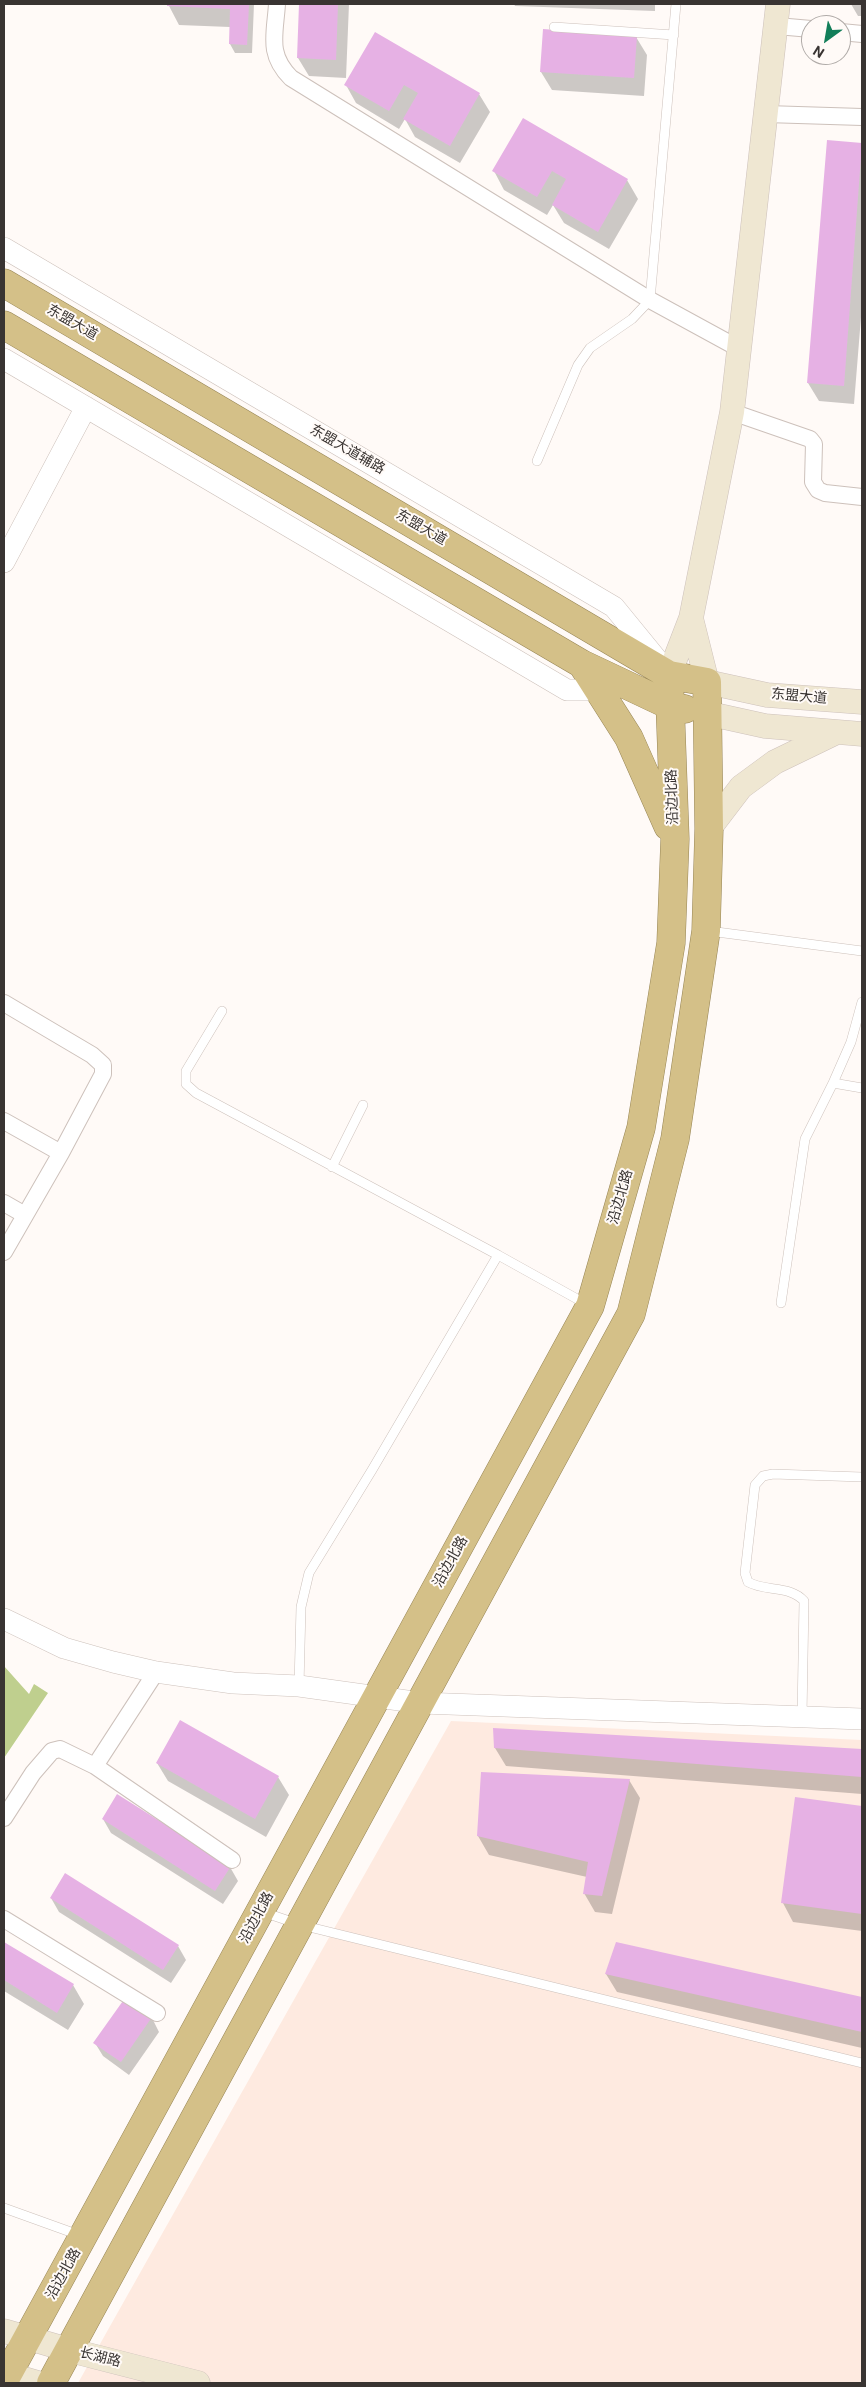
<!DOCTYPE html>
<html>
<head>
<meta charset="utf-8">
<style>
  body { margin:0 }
  #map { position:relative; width:866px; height:2387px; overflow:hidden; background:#fffaf7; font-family:Roboto,sans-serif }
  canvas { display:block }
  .frame { position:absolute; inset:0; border:5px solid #393432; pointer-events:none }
  .north { position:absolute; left:801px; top:15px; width:50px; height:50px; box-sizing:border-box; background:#fffaf7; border:1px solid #b0aba8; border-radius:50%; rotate:212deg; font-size:14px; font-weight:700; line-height:20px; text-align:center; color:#393432 }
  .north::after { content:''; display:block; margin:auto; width:18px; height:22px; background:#127e59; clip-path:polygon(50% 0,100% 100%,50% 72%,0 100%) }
</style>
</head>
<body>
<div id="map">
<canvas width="866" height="2387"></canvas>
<div class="frame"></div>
<div class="north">N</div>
</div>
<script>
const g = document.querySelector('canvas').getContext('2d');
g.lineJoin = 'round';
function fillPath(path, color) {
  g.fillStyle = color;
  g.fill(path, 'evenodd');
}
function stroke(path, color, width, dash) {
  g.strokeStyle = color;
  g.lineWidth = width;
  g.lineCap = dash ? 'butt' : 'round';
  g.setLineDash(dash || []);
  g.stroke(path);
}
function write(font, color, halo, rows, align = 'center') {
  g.font = font + ' Roboto,"Noto Sans SC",sans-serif';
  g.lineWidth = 4;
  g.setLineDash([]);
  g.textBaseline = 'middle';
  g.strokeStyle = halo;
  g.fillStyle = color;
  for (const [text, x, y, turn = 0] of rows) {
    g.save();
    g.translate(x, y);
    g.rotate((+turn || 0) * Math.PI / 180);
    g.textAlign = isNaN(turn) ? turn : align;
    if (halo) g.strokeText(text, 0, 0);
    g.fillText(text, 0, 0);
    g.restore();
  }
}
fillPath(new Path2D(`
  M 451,1721 L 862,1740 L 862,2383 L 78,2383 Z`), '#feeae0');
fillPath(new Path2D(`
  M 4,1666 L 29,1694 L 34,1684 L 48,1693 L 4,1758 Z`), '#bfcf8e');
fillPath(new Path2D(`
  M 168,4 L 254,4 L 252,53 L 235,53 L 230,44 L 230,27 L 179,25 Z
  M 301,4 L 349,4 L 346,78 L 309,76 L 298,58 Z
  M 407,4 L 421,4 L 421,5 Z
  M 514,4 L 655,4 L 655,11 L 515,6 Z
  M 851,4 L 862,4 L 862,16 L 858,16 Z
  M 376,34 L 479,94 L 490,112 L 460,163 L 415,137 L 405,119 L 399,129 L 356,103 L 346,85 Z
  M 636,37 L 647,55 L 644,96 L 552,90 L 541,72 Z
  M 524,120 L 627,180 L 638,199 L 609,249 L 564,223 L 553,205 L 547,215 L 504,190 L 494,171 Z
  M 828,141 L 862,144 L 862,305 L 854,404 L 819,401 L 808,383 Z
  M 180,1722 L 278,1777 L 289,1795 L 266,1837 L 168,1781 L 157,1763 Z
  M 494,1730 L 862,1750 L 862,1794 L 506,1766 L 495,1748 Z
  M 629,1780 L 640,1798 L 612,1914 L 595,1912 L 584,1893 L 587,1877 L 489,1855 L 478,1836 Z
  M 796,1798 L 862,1807 L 862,1931 L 793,1922 L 783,1903 Z
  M 103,1819 L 230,1867 L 238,1881 L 223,1904 L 111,1833 Z
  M 51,1898 L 178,1946 L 186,1960 L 171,1983 L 59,1912 Z
  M 4,1943 L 73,1985 L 84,2004 L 68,2030 L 4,1991 Z
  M 617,1944 L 862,1999 L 862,2048 L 617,1992 L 606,1974 Z
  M 152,2018 L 159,2032 L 129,2075 L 103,2056 L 95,2043 Z`), '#0003');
fillPath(new Path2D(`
  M 167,4 L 249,4 L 247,45 L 229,44 L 230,9 L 167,6 Z
  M 299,4 L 338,4 L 336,60 L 297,58 Z
  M 543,29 L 637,36 L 634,78 L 540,72 Z
  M 375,32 L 480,93 L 450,146 L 403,119 L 418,93 L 404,85 L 389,111 L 344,85 Z
  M 523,118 L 628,179 L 598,232 L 552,205 L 566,179 L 552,171 L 537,197 L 492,171 Z
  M 827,140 L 862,143 L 844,386 L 807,383 Z
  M 180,1720 L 279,1776 L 255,1819 L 156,1763 Z
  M 493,1728 L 862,1749 L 862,1777 L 494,1748 Z
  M 481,1772 L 630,1779 L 602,1896 L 583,1894 L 588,1862 L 477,1836 Z
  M 117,1794 L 231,1866 L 215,1891 L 102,1819 Z
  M 795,1797 L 862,1806 L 862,1914 L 781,1903 Z
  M 65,1873 L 179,1945 L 163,1970 L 50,1898 Z
  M 4,1942 L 74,1984 L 57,2013 L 4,1980 Z
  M 616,1942 L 862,1997 L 862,2032 L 605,1974 Z
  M 125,1998 L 152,2017 L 121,2062 L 93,2043 Z`), '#e6b1e4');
const service = new Path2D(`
  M 554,27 L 674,35
  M 537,461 L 578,365 L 590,348 L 632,319 L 650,300 L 676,4
  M 709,931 L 862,951
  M 862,1002 L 851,1042 L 833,1083 L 862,1088
  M 222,1011 L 186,1071 L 186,1084 L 196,1093 L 498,1255 L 372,1470 L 309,1573 L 301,1607 L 299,1686
  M 332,1167 L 363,1105
  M 498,1255 L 588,1305
  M 781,1303 L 805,1139 L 833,1083
  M 802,1716 L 804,1601 C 790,1585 766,1592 748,1582 L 745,1573 L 755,1485 L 763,1476 L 773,1474 L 862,1477
  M 263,1912 L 301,1925 L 862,2063
  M 4,2208 L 79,2235`);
const minor = new Path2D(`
  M 277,4 C 275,35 267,54 291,78 L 650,300 L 738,348
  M 777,26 L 811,29
  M 841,32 L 862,34
  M 766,114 L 862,117
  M 732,412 L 810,439 L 814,444 L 813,482 L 818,490 L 825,493 L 862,497
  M 4,1003 L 92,1055 L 103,1065 L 103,1074 L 61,1153 L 4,1252
  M 4,1121 L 61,1153
  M 4,1203 L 25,1215
  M 95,1766 L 232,1860
  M 4,1818 L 33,1773 L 52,1751 L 60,1749 L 95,1766 L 156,1672
  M 4,1919 L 157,2013`);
const tertiary = new Path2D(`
  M 4,248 L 614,607 L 663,667
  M 4,359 L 567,690 L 598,690 L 611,693
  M 4,562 L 86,407
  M 4,1619 L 64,1648 L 113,1662 L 156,1672 L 233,1683 L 299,1686 L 421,1703 L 862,1719`);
const secondary = new Path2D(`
  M 691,618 L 732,412 L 778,4
  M 669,675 L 691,618 L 707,682 L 767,695 L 862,702
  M 706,713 L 765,726 L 862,734
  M 709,829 L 741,787 L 775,762 L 837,732
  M 4,2331 L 69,2350 L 198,2383
  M 4,2373 L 38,2383`);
const trunk = new Path2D(`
  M 4,283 L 669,675 L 707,682 L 709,829 L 706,931 L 675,1139 L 631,1314 L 51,2383
  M 4,325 L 582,664 L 669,705 L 685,709
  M 582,664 L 629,738 L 668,826
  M 4,2381 L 590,1306 L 641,1128 L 671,943 L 675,839 L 669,675`);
stroke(service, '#cdc1bb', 10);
stroke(minor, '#cdc1bb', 18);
stroke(tertiary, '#cdc1bb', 22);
stroke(secondary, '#cdc1bb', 25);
stroke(trunk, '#978556', 29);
stroke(service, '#fff', 9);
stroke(minor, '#fff', 16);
stroke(tertiary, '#fff', 21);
stroke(secondary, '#efe7d2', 24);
stroke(trunk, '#d4c088', 28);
write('14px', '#393432', '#fffaf7', [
  ["东盟大道",72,323,30],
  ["东盟大道辅路",347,450,30],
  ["东盟大道",421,528,30],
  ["东盟大道",799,697,5],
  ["沿边北路",673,797,-92],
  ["沿边北路",621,1197,-74],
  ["沿边北路",451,1562,-61],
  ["沿边北路",257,1918,-62],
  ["沿边北路",64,2274,-61],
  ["长湖路",100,2358,14]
]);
</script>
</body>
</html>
